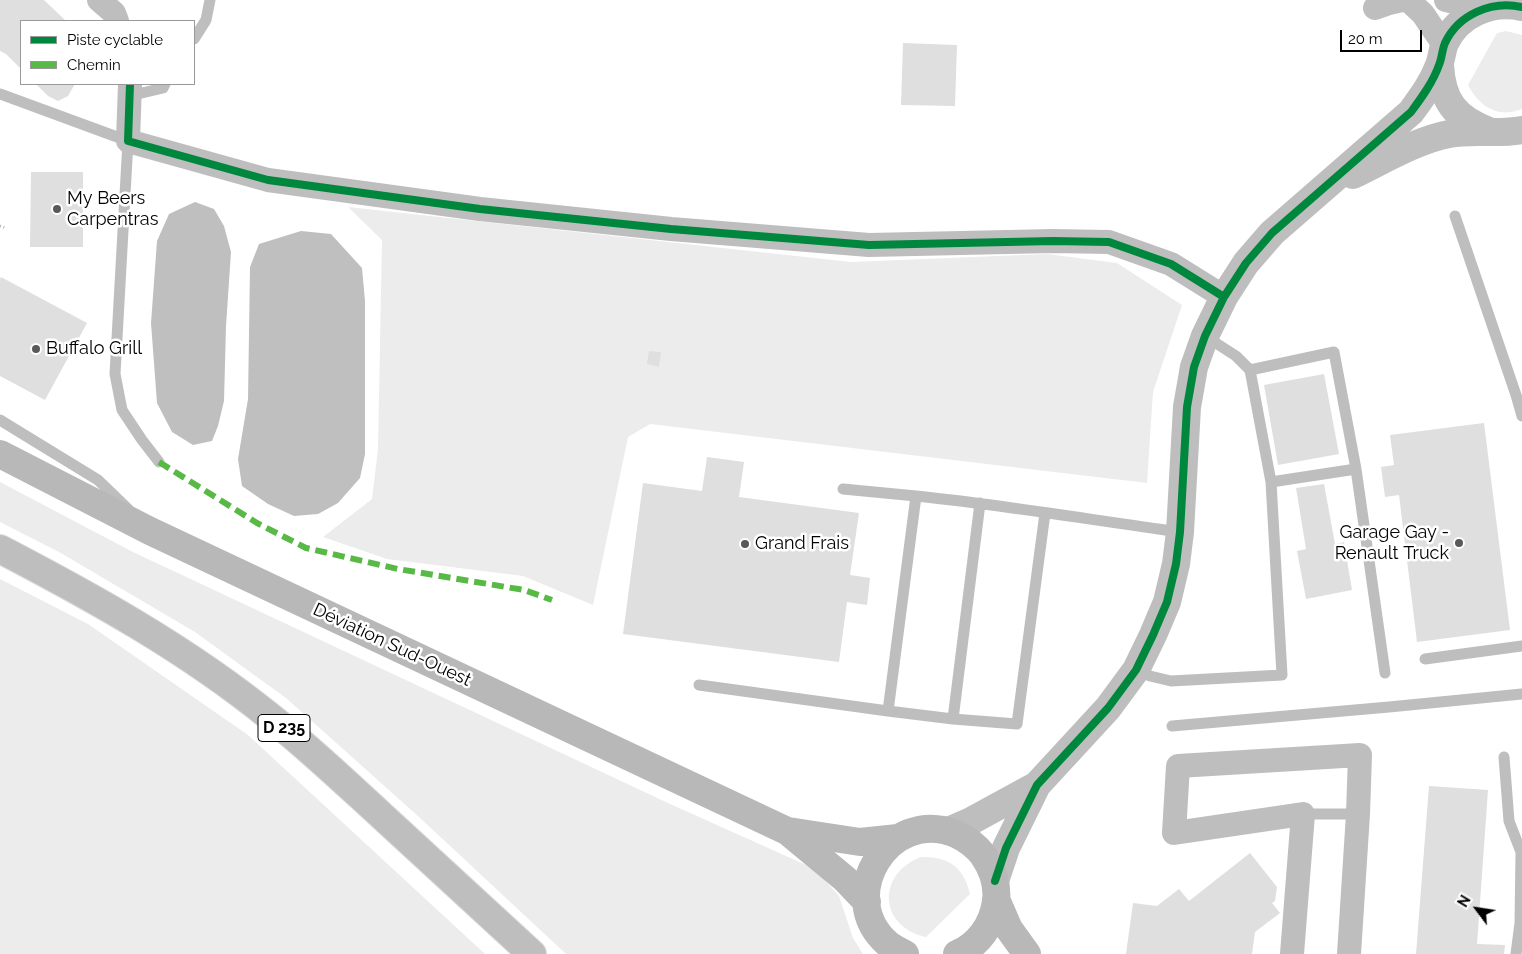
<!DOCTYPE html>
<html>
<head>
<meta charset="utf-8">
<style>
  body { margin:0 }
  #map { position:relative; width:1522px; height:954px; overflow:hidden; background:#fff; font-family:Raleway,sans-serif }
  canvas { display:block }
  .legend { position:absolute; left:20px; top:20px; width:175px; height:65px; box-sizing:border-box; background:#fff; border:1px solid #999; margin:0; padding:6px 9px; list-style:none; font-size:15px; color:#000 }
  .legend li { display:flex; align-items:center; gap:10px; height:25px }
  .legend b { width:25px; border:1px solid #999 }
  .north { position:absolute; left:1452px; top:884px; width:50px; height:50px; -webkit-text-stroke:4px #fff; paint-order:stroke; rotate:301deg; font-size:14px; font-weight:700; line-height:20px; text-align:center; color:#000 }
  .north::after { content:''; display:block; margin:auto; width:18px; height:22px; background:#000; clip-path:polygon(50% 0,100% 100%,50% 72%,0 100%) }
  .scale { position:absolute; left:1340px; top:30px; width:82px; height:22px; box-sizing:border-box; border:2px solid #000; border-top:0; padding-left:6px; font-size:15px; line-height:18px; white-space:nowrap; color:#000; -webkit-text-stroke:4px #fff; paint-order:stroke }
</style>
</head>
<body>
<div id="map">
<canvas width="1522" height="954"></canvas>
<ul class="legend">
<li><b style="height:6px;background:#00873e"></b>Piste cyclable</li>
<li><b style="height:6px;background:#58b947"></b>Chemin</li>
</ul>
<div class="north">N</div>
<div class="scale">20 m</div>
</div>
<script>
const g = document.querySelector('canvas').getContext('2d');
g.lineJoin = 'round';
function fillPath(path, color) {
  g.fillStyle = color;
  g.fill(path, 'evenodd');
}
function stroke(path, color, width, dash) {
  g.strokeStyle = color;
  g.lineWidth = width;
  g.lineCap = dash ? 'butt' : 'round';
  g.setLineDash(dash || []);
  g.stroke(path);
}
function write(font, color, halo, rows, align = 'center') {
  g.font = font + ' Raleway,sans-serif';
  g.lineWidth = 5;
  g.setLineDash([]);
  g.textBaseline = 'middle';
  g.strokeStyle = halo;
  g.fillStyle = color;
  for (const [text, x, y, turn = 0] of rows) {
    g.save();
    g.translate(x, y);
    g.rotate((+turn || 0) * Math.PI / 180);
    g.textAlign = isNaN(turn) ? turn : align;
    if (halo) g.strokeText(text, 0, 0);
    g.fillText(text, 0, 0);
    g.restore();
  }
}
fillPath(new Path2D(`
  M 1506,31 L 1522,35 L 1522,109 C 1498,119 1479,106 1468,85 L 1497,33 Z
  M 348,207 L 851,262 L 1047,254 L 1117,263 L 1182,305 L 1153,392 L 1147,483 L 650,424 L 628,437 L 593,605 L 523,576 L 387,559 L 323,537 L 372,499 L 378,449 L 382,240 Z
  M 0,482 L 133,552 L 668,803 L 815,869 L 839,896 L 853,938 L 863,954 L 566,954 L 419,817 L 286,698 L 195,632 L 59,552 L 0,522 Z
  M 0,579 L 88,624 L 248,735 L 485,954 L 0,954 Z
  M 921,857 C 948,856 964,867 970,894 L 926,937 C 879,927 876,874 921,857 Z`), '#ececec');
fillPath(new Path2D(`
  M 195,202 L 214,209 L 224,226 L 231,252 L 226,326 L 224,401 L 218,426 L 212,441 L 193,445 L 172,432 L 157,403 L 151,323 L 157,241 L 169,214 Z
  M 301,231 L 331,234 L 362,268 L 365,301 L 365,454 L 360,478 L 338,503 L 318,514 L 294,516 L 268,504 L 242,486 L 238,459 L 248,399 L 250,267 L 259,244 Z`), '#bfbfbf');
fillPath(new Path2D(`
  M 0,0 L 44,0 L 66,21 L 21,21 L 21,69 L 6,54 L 0,51 Z
  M 903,43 L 957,45 L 955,106 L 901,105 Z
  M 36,84 L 75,84 L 68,96 L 58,101 L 48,96 Z
  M 31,172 L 83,172 L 83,247 L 30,247 Z
  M 1,277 L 87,323 L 45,400 L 0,376 L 0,279 Z
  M 649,351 L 661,352 L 659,367 L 647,364 Z
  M 1324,374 L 1339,454 L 1278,465 L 1264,385 Z
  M 1484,423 L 1510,630 L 1417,642 L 1399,495 L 1385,497 L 1381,467 L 1394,465 L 1390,435 Z
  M 707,457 L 744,462 L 739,497 L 859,513 L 850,575 L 870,578 L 867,605 L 847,602 L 839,662 L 623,634 L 643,483 L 702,491 Z
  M 1324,484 L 1335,544 L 1344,542 L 1352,590 L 1306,599 L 1297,551 L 1306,549 L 1296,488 Z
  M 1429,786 L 1488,790 L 1477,944 L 1505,945 L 1504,954 L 1416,954 Z
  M 1250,853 L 1277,887 L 1275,901 L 1272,903 L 1280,913 L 1255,932 L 1252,954 L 1126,954 L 1133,903 L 1157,906 L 1179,889 L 1189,901 Z`), '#dfdfdf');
const primary = new Path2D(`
  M 0,549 C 94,598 186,649 269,716 C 308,747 345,782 382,816 C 432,862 482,908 532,954`);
stroke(primary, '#dbdbdb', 30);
stroke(new Path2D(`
  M 0,226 L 6,228`), '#b9b9b9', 3, [1, 2.5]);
stroke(new Path2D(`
  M 194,39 L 206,20 L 210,0
  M 0,94 L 128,141 L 115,374 L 122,410 L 142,440 L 159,462
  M 129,96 L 163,88 L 165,84
  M 1455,216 L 1516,395 L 1522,416
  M 1205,336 L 1236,356 L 1250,370
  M 0,420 L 98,480 L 128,509
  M 1356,469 L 1385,673
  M 843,489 L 916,496
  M 1045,513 L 1017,724 L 953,719 L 888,711 L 916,496 C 1004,505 1092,520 1180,532
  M 1425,659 L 1522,646
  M 1136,670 L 1150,676 L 1171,681 L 1282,675 L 1271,482 L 1250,370 L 1334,352 L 1356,469 L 1271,482
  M 699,685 L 888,711
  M 953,719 L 980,503
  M 1172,726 L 1389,707 L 1522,694
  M 1504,757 L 1509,821 L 1521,852 L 1520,923 L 1522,923
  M 1303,814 L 1358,814
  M 1516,954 L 1520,923`), '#bebebe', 11);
stroke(new Path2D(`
  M 99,0 L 114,13 L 117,21
  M 1408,0 L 1423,14 L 1444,45
  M 1446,0 L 1481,8
  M 1375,8 L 1389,3 L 1402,0
  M 130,84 L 128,141 L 268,180 L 480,209 L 671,229 L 869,245 L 1053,241 L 1109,242 L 1171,264 L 1224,297
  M 1292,954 L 1303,814 L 1174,833 L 1178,766 L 1360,755 L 1358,814 L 1349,954`), '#bebebe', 24);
stroke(new Path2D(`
  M 1440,65 C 1442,101 1455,118 1489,131
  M 1353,175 C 1382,161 1417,140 1449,134 C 1473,129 1498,135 1522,130
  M 948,831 L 971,821 L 1037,785
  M 995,881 L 1006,848 L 1037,785 L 1108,708 L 1136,670 L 1153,635 L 1167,602 L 1176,564 L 1180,532 L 1187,407 L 1194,367 L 1205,336 L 1224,297 L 1246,263 L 1272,233 L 1411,112 C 1422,97 1433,82 1439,65 C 1442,58 1442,50 1445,43 C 1458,15 1491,0 1522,7`), '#bebebe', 28);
stroke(new Path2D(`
  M 0,454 L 150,531 L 787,831 L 845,879 L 867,902
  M 788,831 L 860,842 L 898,838
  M 996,899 L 1009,929 L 1027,954
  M 905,954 C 899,951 893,948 888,944 C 834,898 888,806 956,834 C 967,839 976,846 983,855 C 992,868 998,885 996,901 C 993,924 979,945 957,954`), '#b8b8b8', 28);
stroke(primary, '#bebebe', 28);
stroke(new Path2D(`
  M 159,462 L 257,523 L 306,548 L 398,569 L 524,590 L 552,600`), '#58b947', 6, [12, 6]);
stroke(new Path2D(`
  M 130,84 L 128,141 L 268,180 L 480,209 L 671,229 L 869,245 L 1053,241 L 1109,242 L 1171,264 L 1224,297
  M 995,881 L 1006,848 L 1037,785 L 1108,708 L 1136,670 L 1153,635 L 1167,602 L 1176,564 L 1180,532 L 1187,407 L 1194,367 L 1205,336 L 1224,297 L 1246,263 L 1272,233 L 1411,112 C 1422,97 1433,82 1439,65 C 1442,58 1442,50 1445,43 C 1458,15 1491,0 1522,7`), '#00873e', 8);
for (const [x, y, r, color] of [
  [57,209,5,"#595959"],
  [36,349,5,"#595959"],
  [1459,543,5,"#595959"],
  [745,544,5,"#595959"]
]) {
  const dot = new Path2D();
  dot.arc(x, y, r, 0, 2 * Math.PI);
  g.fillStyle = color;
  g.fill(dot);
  stroke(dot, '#fff', 2);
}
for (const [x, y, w] of [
  [284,728,52]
]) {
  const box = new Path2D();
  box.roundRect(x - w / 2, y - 13.5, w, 27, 4);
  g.fillStyle = '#fff';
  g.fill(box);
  stroke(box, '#000', 1);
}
write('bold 16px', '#000', null, [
  ["D 235",284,728]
]);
write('18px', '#000', '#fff', [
  ["My Beers",67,199],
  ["Carpentras",67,220],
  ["Buffalo Grill",46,349],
  ["Garage Gay -",1449,533,"right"],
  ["Renault Truck",1449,554,"right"],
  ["Grand Frais",755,544]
], 'left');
write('18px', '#000', '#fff', [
  ["Déviation Sud-Ouest",392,645,25]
]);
</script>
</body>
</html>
